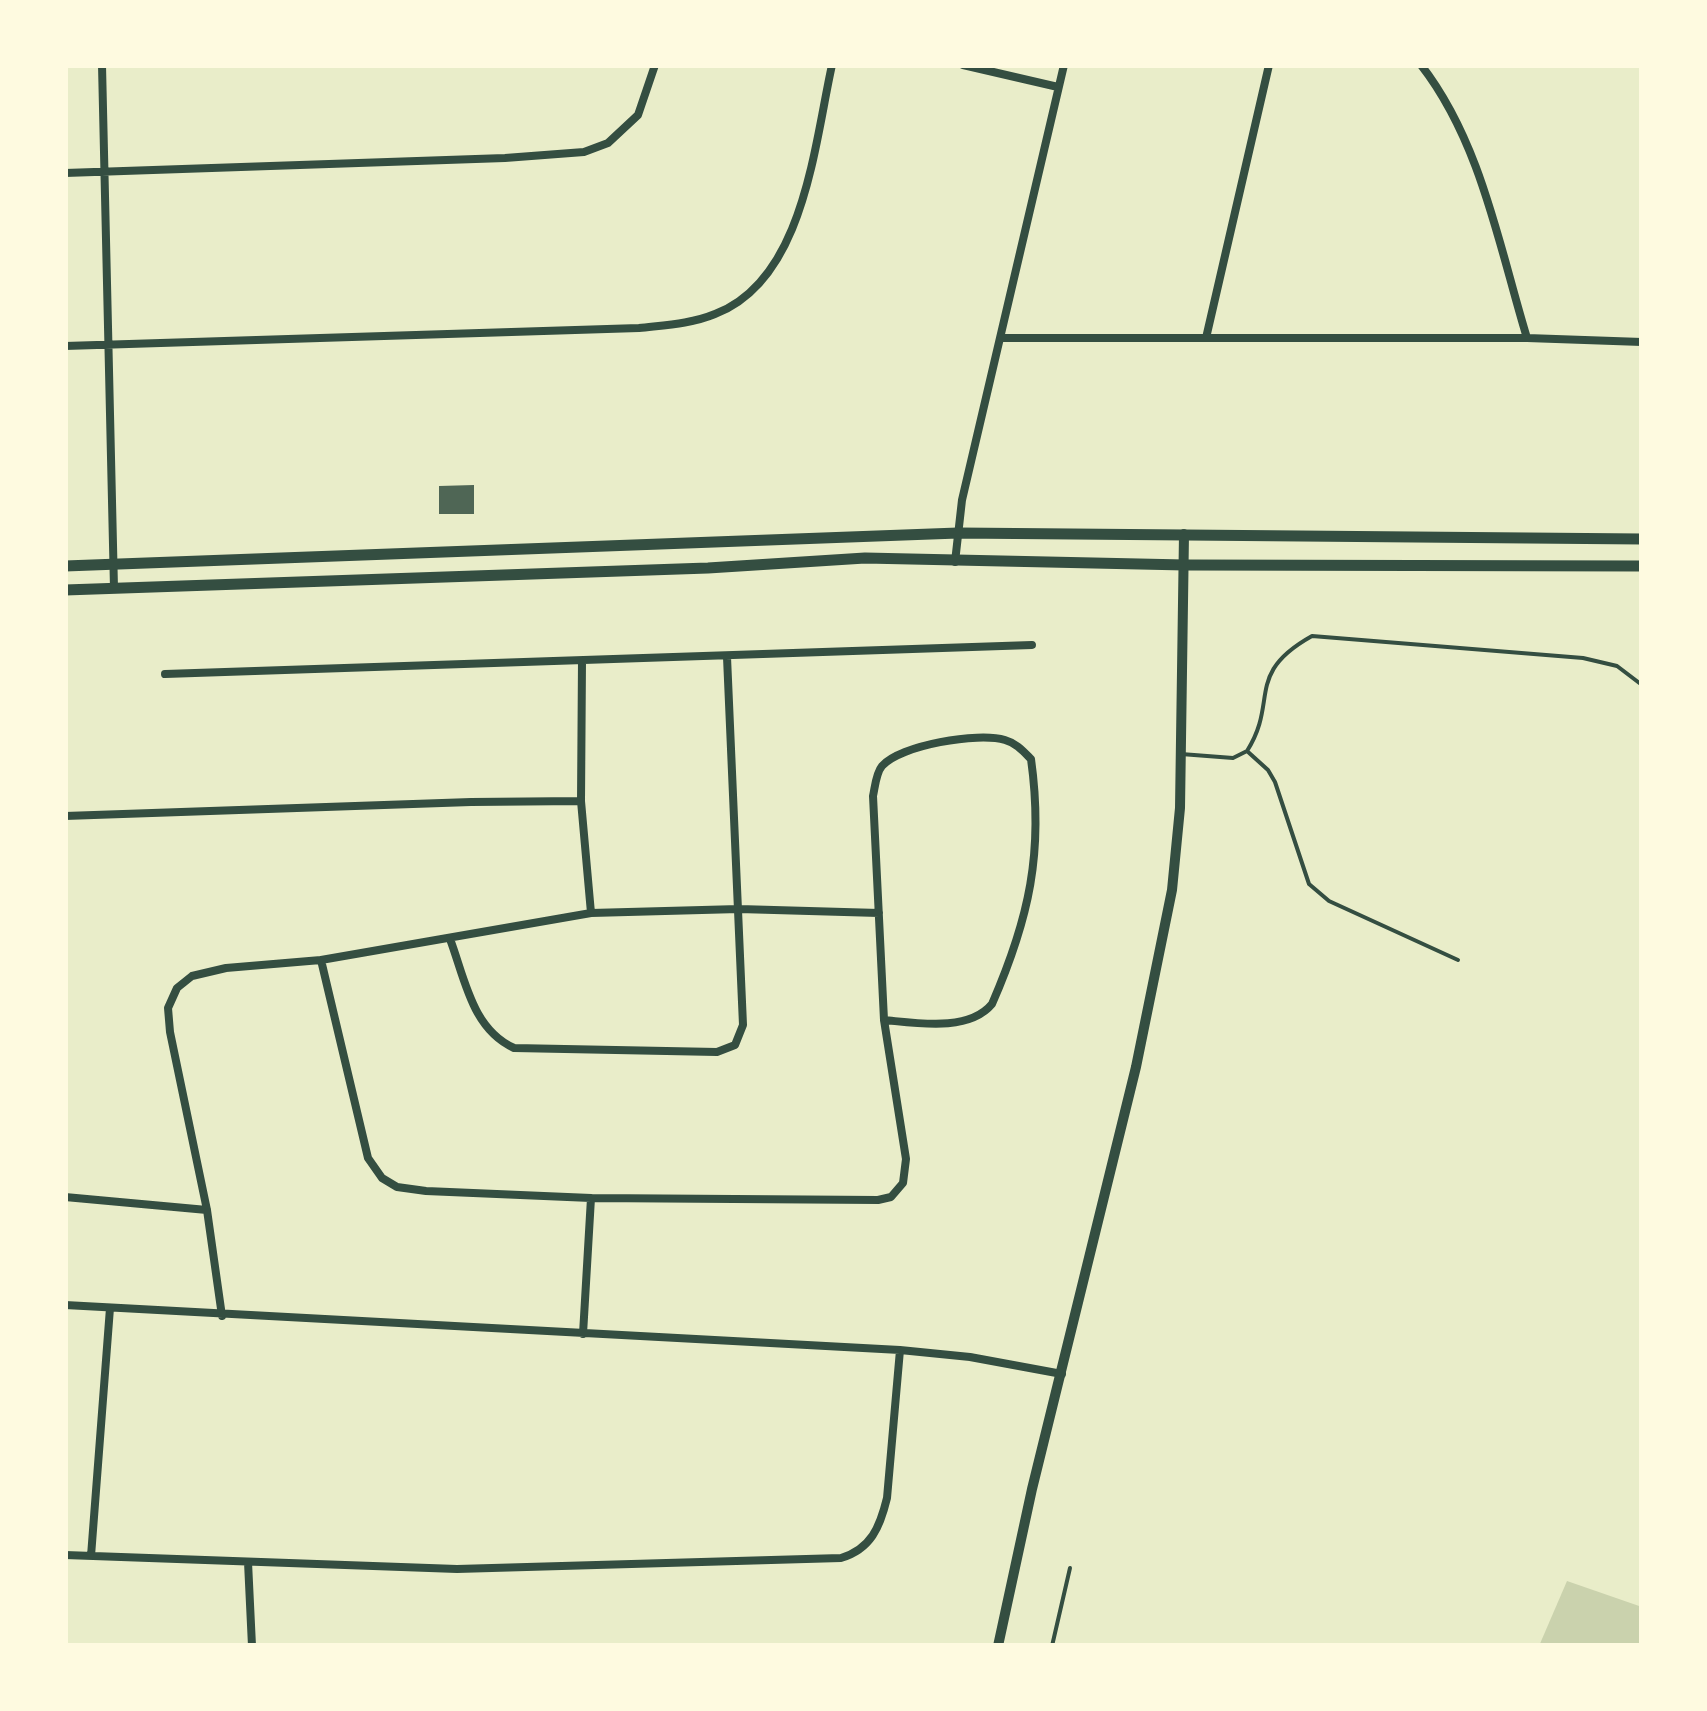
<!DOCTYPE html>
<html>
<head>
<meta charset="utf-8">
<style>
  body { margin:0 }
  #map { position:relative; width:1707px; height:1711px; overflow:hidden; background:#e9edc9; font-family:Raleway,sans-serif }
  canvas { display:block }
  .frame { position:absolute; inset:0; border:68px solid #fefae0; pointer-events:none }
</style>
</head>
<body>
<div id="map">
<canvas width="1707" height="1711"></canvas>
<div class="frame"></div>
</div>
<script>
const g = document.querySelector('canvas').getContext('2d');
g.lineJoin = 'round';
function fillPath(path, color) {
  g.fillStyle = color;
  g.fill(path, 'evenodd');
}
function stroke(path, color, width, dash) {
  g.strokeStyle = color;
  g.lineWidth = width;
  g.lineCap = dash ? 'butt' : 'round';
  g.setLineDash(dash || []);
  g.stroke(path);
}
fillPath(new Path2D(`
  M 1567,1581 L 1642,1607 L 1642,1646 L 1539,1646 Z`), '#cad2ad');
fillPath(new Path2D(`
  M 474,485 L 474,514 L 439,514 L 439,486 Z`), '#4f6655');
stroke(new Path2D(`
  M 1247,751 L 1268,770 L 1275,782 L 1309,884 L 1329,901 L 1458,960
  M 1181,754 L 1233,758 L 1247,751 C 1279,701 1244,674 1312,636 L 1583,658 L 1617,666 L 1642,685
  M 1052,1646 L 1070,1568`), '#344e41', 4);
stroke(new Path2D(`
  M 102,65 L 114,588
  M 963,65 L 1058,87
  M 1421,65 C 1481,142 1499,246 1527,338
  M 65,173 L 505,158 L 584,152 L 608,143 L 638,115 L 655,65
  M 1001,338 L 1527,338 L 1642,342
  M 1206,338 L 1269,65
  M 65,346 L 639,328 C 664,325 691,324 715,314 C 804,280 814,146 832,65
  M 955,562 L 962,500 L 1064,65
  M 582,661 L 581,801 L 591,913
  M 165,674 L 1032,645
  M 65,816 L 471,802 L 581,801
  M 450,939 C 465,979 472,1029 514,1048 L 717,1052 L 735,1045 L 743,1025 L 727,657
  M 321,960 L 368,1158 L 382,1178 L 397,1187 L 426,1191 L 591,1198 L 878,1200 L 891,1197 L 903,1183 L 906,1159 L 884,1020 L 873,796 C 875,787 876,773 882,766 C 900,745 978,732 1005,740 C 1016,743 1023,751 1031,759 C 1044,852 1029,919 992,1004 C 969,1032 917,1023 884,1020
  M 65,1197 L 207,1210
  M 65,1305 L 900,1350 L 970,1357 L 1062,1374
  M 222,1316 L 207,1210 L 170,1032 L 168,1008 L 177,988 L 192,976 L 226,968 L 321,960 L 591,913 L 739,909 L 879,913
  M 583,1334 L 591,1198
  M 65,1555 L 457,1569 L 841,1558 C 871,1549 880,1527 887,1498 L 900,1350
  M 91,1556 L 110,1308
  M 248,1562 L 252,1646`), '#344e41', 8);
stroke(new Path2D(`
  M 998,1646 L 1032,1489 L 1136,1067 L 1172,890 L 1180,808 L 1184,534`), '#344e41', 10);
stroke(new Path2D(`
  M 65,566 L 958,533 L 1642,539
  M 65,590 L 708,568 L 865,558 L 1185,565 L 1642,566`), '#344e41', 11);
</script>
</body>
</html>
